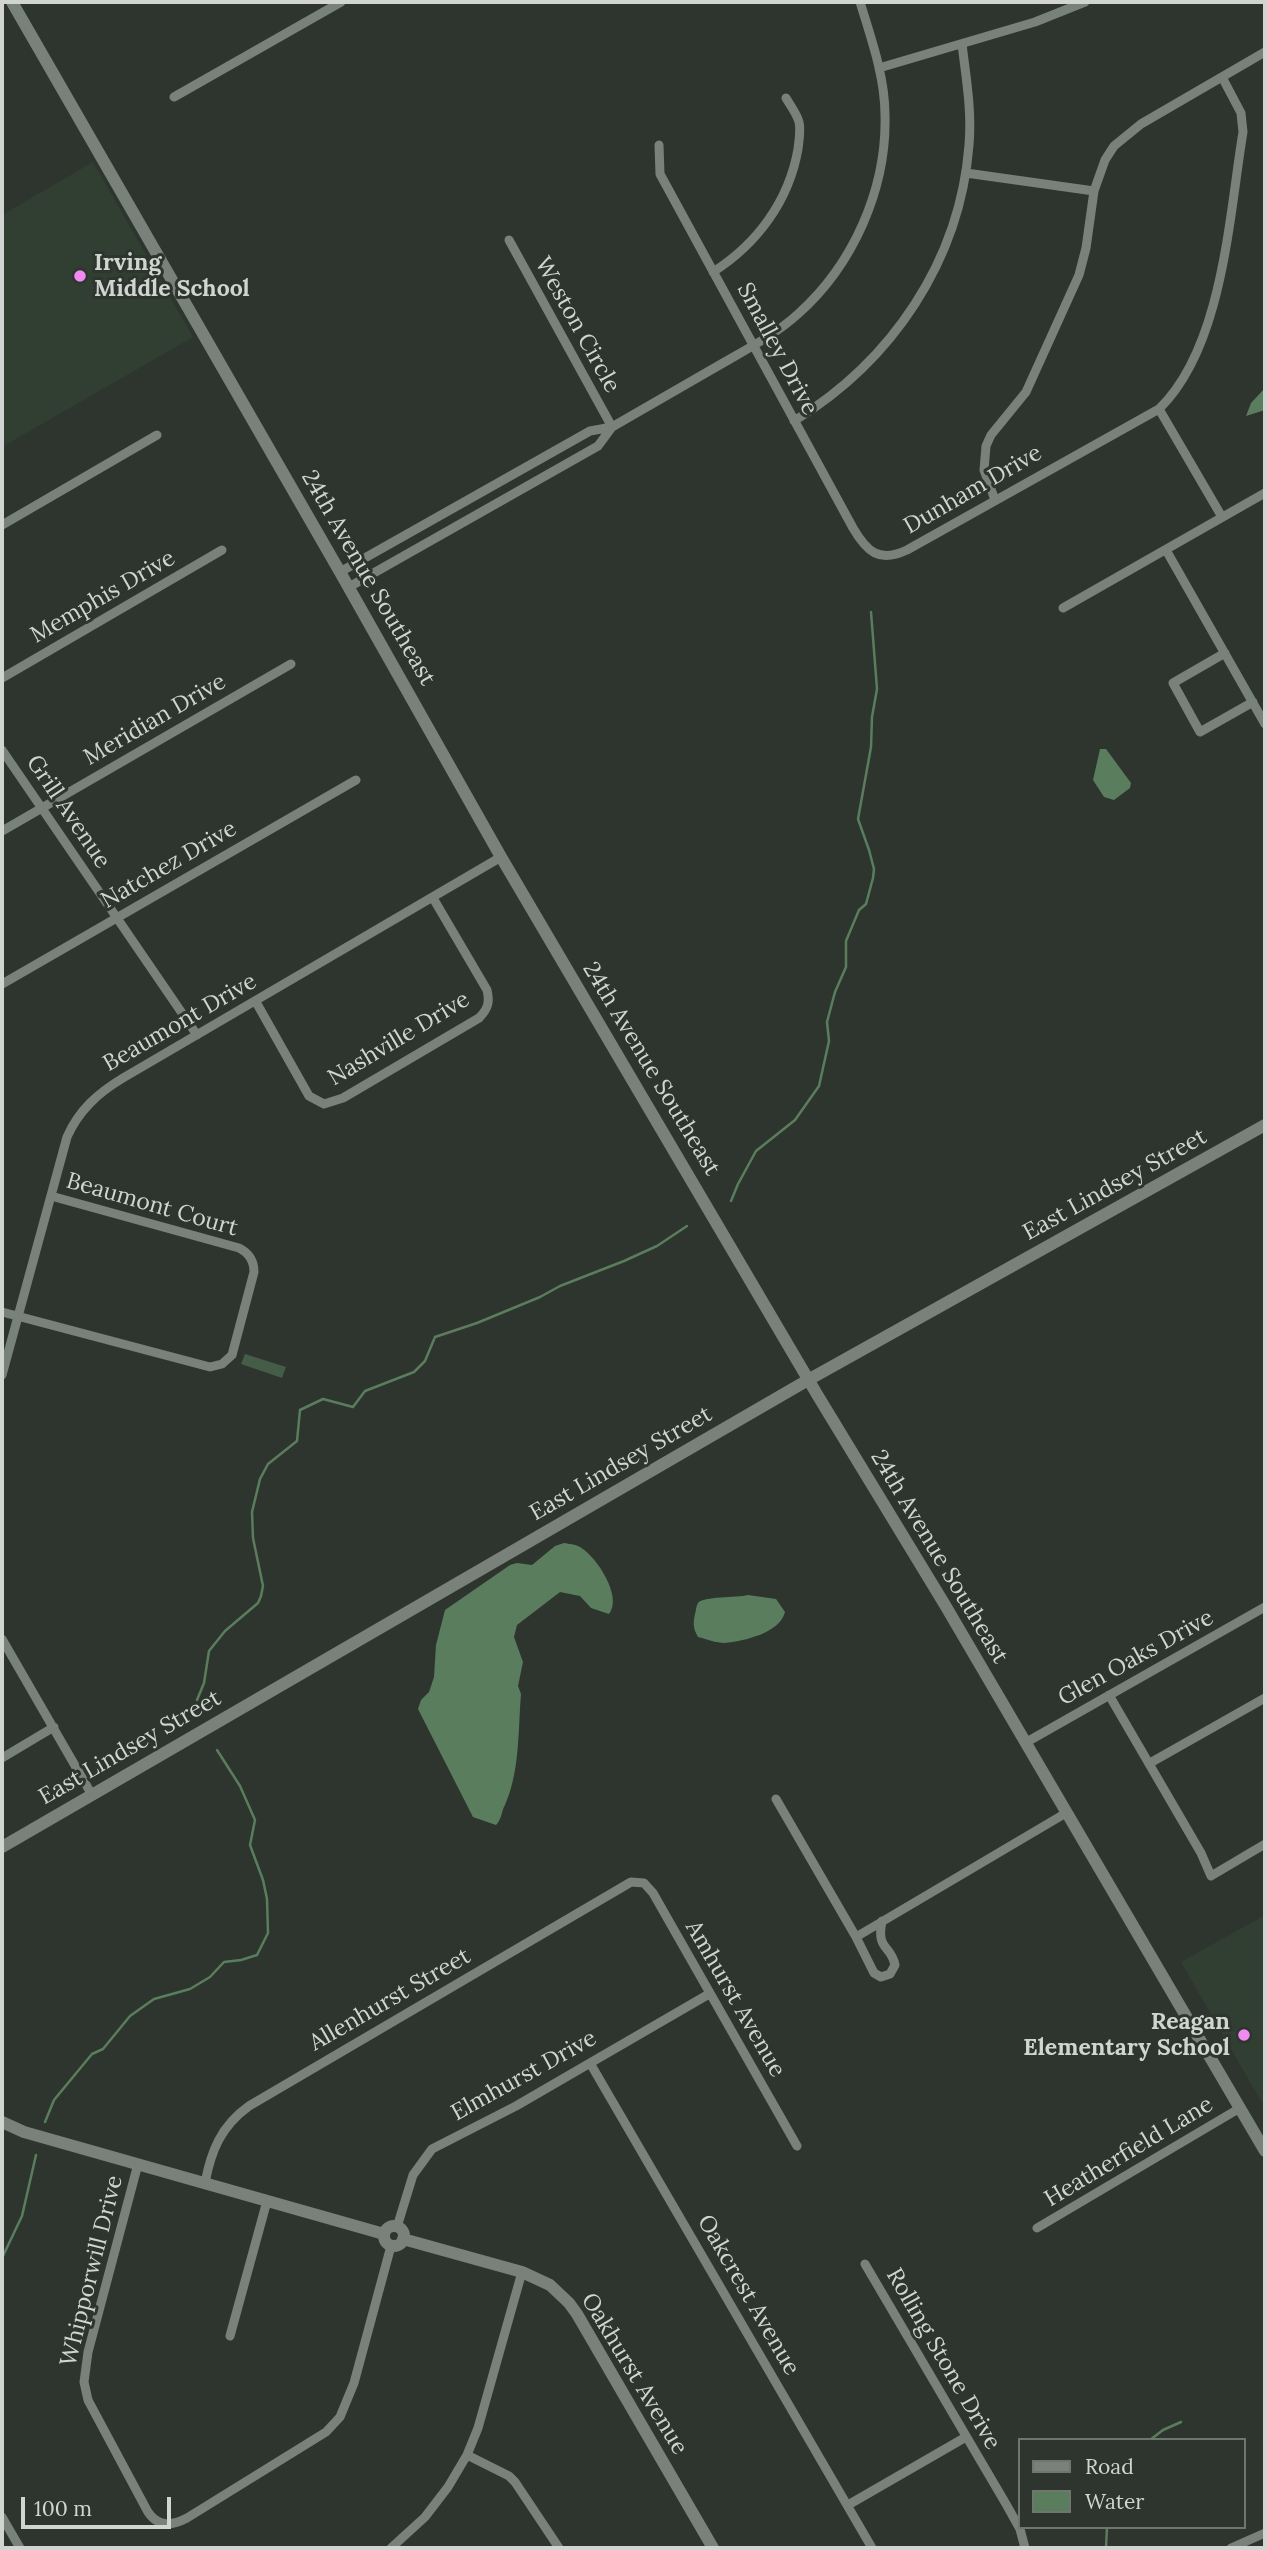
<!DOCTYPE html>
<html>
<head>
<meta charset="utf-8">
<style>
  body { margin:0 }
  #map { position:relative; width:1267px; height:2550px; overflow:hidden; background:#2e352e; font-family:Lora,serif }
  canvas { display:block }
  .frame { position:absolute; inset:0; border:4px solid #d0d5d1; pointer-events:none }
  .legend { position:absolute; left:1018px; top:2438px; width:228px; height:91px; box-sizing:border-box; background:#2e352e; border:2px solid #6f756f; margin:0; padding:9px 12px; list-style:none; font-size:21px; color:#d0d5d1 }
  .legend li { display:flex; align-items:center; gap:14px; height:35px }
  .legend b { width:35px; border:2px solid #6f756f }
  .scale { position:absolute; left:21px; top:2497px; width:150px; height:32px; box-sizing:border-box; border:4px solid #d0d5d1; border-top:0; padding-left:9px; font-size:21px; line-height:24px; white-space:nowrap; color:#d0d5d1; -webkit-text-stroke:5px #2e352e; paint-order:stroke }
</style>
</head>
<body>
<div id="map">
<canvas width="1267" height="2550"></canvas>
<div class="frame"></div>
<ul class="legend">
<li><b style="height:9px;background:#79827a"></b>Road</li>
<li><b style="height:19px;background:#5a7d5e"></b>Water</li>
</ul>
<div class="scale">100 m</div>
</div>
<script>
const g = document.querySelector('canvas').getContext('2d');
g.lineJoin = 'round';
function fillPath(path, color) {
  g.fillStyle = color;
  g.fill(path, 'evenodd');
}
function stroke(path, color, width, dash) {
  g.strokeStyle = color;
  g.lineWidth = width;
  g.lineCap = dash ? 'butt' : 'round';
  g.setLineDash(dash || []);
  g.stroke(path);
}
function write(font, color, halo, rows, align = 'center') {
  g.font = font + ' Lora,serif';
  g.lineWidth = 6;
  g.setLineDash([]);
  g.textBaseline = 'middle';
  g.strokeStyle = halo;
  g.fillStyle = color;
  for (const [text, x, y, turn = 0] of rows) {
    g.save();
    g.translate(x, y);
    g.rotate((+turn || 0) * Math.PI / 180);
    g.textAlign = isNaN(turn) ? turn : align;
    if (halo) g.strokeText(text, 0, 0);
    g.fillText(text, 0, 0);
    g.restore();
  }
}
fillPath(new Path2D(`
  M 93,162 L 193,337 L 2,447 L 2,215 Z
  M 1265,1915 L 1265,2108 L 1181,1962 Z`), '#313e32');
fillPath(new Path2D(`
  M 245,1354 L 286,1367 L 282,1378 L 241,1364 Z`), '#455d47');
fillPath(new Path2D(`
  M 1265,388 L 1265,410 L 1246,416 L 1251,403 Z
  M 1100,749 L 1106,749 L 1109,753 L 1131,783 L 1130,788 L 1114,800 L 1104,797 L 1093,780 Z
  M 564,1543 C 569,1544 575,1544 580,1547 C 597,1557 623,1597 609,1614 L 591,1608 L 580,1596 L 560,1592 L 517,1625 L 514,1637 L 523,1662 L 518,1686 L 521,1694 C 518,1731 520,1771 505,1805 C 501,1812 502,1819 496,1825 L 473,1817 L 418,1709 L 421,1700 L 429,1692 L 434,1677 L 436,1645 L 445,1610 L 510,1565 L 517,1563 L 532,1565 L 555,1546 Z
  M 748,1595 L 776,1599 L 785,1612 C 780,1633 744,1641 725,1643 C 716,1643 706,1639 698,1637 C 693,1628 693,1624 695,1614 C 696,1611 696,1606 698,1603 C 703,1596 737,1598 748,1595 Z`), '#5a7d5e');
stroke(new Path2D(`
  M 731,1201 L 738,1184 L 756,1151 L 795,1120 L 819,1086 L 829,1041 L 827,1022 L 835,992 L 846,967 L 846,941 L 859,910 L 866,904 L 873,878 L 874,869 L 869,850 L 858,819 L 871,747 L 872,717 L 877,689 L 871,612
  M 197,1700 L 204,1683 L 209,1651 L 225,1631 L 258,1603 L 261,1596 L 263,1586 L 253,1538 L 252,1512 L 260,1479 L 268,1464 L 297,1441 L 300,1410 L 323,1399 L 353,1407 L 365,1391 L 414,1372 L 425,1361 L 435,1337 L 477,1323 L 540,1297 L 560,1286 L 624,1261 L 657,1246 L 687,1226
  M 45,2122 L 54,2100 L 92,2054 L 103,2049 L 130,2016 L 154,1999 L 190,1989 L 210,1977 L 224,1962 L 241,1960 L 257,1955 L 268,1933 L 267,1899 L 263,1880 L 250,1845 L 255,1820 L 240,1786 L 217,1750
  M 2,2258 L 22,2216 L 36,2155
  M 1150,2440 L 1163,2430 L 1181,2422
  M 1106,2548 L 1107,2527`), '#5a7d5e', 2.5);
stroke(new Path2D(`
  M 879,68 L 1035,22 L 1085,2
  M 174,97 L 341,2
  M 659,145 L 660,174 L 853,528 C 867,552 879,563 907,550 L 1159,409 C 1223,347 1229,216 1243,132 L 1241,113 L 1222,77
  M 966,173 L 1094,191
  M 509,240 L 612,427
  M 713,272 C 757,244 789,201 798,149 C 799,140 801,130 799,122 C 797,114 790,105 786,98
  M 1159,409 L 1222,517
  M 794,421 C 892,361 960,261 969,145 C 972,110 966,78 962,44
  M 995,500 L 984,470 L 986,446 L 991,435 L 1026,392 L 1079,275 L 1086,248 L 1094,191 L 1105,160 L 1114,146 L 1141,124 L 1265,52
  M 2,525 L 157,435
  M 1166,550 L 1265,724
  M 340,572 L 590,431 L 612,427 C 649,406 686,384 723,363 C 749,348 776,334 798,314 C 853,265 887,189 885,115 C 885,77 871,38 860,2
  M 349,587 L 598,446 L 612,427
  M 1063,608 L 1265,493
  M 1225,653 L 1173,683 L 1200,732 L 1253,702
  M 2,678 L 222,550
  M 2,750 L 197,1035
  M 2,831 L 291,664
  M 2,984 L 356,780
  M 256,1002 L 309,1096 L 324,1104 L 343,1098 L 479,1018 C 488,1009 490,1002 487,990 L 433,898
  M 2,1312 L 210,1367 L 222,1364 L 232,1355 L 254,1272 C 254,1261 249,1253 239,1248 L 51,1196
  M 2,1375 L 67,1137 C 79,1110 98,1093 123,1078 L 501,857
  M 2,1639 L 92,1795
  M 1109,1695 L 1201,1853 L 1211,1876 L 1265,1844
  M 1025,1743 L 1265,1607
  M 2,1758 L 54,1727
  M 1150,1763 L 1265,1698
  M 776,1799 L 856,1937 L 874,1973 L 881,1977 L 890,1974 L 895,1965 C 891,1945 876,1950 882,1921
  M 856,1937 L 1066,1813
  M 590,2063 L 872,2548
  M 138,2164 L 88,2352 L 84,2382 L 88,2400 L 148,2512 C 158,2527 172,2526 187,2518 L 326,2432 L 340,2417 L 354,2383 L 391,2246
  M 205,2183 C 211,2151 221,2126 249,2106 L 631,1882 L 644,1883 L 653,1893 L 797,2146
  M 397,2227 L 413,2175 L 432,2149 L 516,2106 L 709,1994
  M 1037,2228 L 1240,2108
  M 865,2264 L 1006,2504 L 1020,2529 L 1025,2548
  M 230,2336 L 267,2201
  M 467,2455 L 509,2476 L 515,2482 L 559,2548
  M 848,2505 L 966,2437
  M 2,2517 L 20,2548
  M 391,2548 L 425,2517 L 448,2487 L 467,2455 L 478,2428 L 522,2272
  M 1231,2548 L 1265,2533`), '#79827a', 9);
stroke(new Path2D(`
  M 12,2 L 340,572 L 501,857 L 818,1396 L 945,1605 L 1265,2151
  M 2,1847 L 808,1380 L 1265,1125
  M 2,2122 L 24,2132 L 384,2234
  M384 2236a10 10 0 1 1 20 0a10 10 0 1 1-20 0Z
  M 403,2239 L 522,2272 L 550,2285 L 569,2303 L 577,2314 L 713,2548`), '#79827a', 12);
for (const [x, y, r, color] of [
  [80,276,7,"#f38af2"],
  [1244,2035,7,"#f38af2"]
]) {
  const dot = new Path2D();
  dot.arc(x, y, r, 0, 2 * Math.PI);
  g.fillStyle = color;
  g.fill(dot);
  stroke(dot, '#2e352e', 2.5);
}
write('bold 23px', '#d0d5d1', '#2e352e', [
  ["Irving",94,263],
  ["Middle School",94,289],
  ["Reagan",1230,2022,"right"],
  ["Elementary School",1230,2048,"right"]
], 'left');
write('23px', '#d0d5d1', '#2e352e', [
  ["Weston Circle",577,325,61],
  ["Smalley Drive",777,349,62],
  ["Dunham Drive",973,490,-30],
  ["24th Avenue Southeast",368,578,60],
  ["Memphis Drive",103,597,-30],
  ["Meridian Drive",155,720,-30],
  ["Grill Avenue",68,812,56],
  ["Natchez Drive",169,865,-30],
  ["Beaumont Drive",180,1023,-30],
  ["Nashville Drive",399,1039,-31],
  ["24th Avenue Southeast",651,1069,59],
  ["East Lindsey Street",1115,1185,-29],
  ["Beaumont Court",152,1205,16],
  ["East Lindsey Street",621,1464,-30],
  ["24th Avenue Southeast",939,1557,59],
  ["Glen Oaks Drive",1136,1658,-29],
  ["East Lindsey Street",130,1748,-30],
  ["Amhurst Avenue",735,1999,60],
  ["Allenhurst Street",390,2000,-30],
  ["Elmhurst Drive",524,2076,-29],
  ["Heatherfield Lane",1129,2152,-31],
  ["Whipporwill Drive",92,2271,-76],
  ["Oakcrest Avenue",748,2295,60],
  ["Rolling Stone Drive",943,2359,60],
  ["Oakhurst Avenue",634,2374,59]
]);
</script>
</body>
</html>
